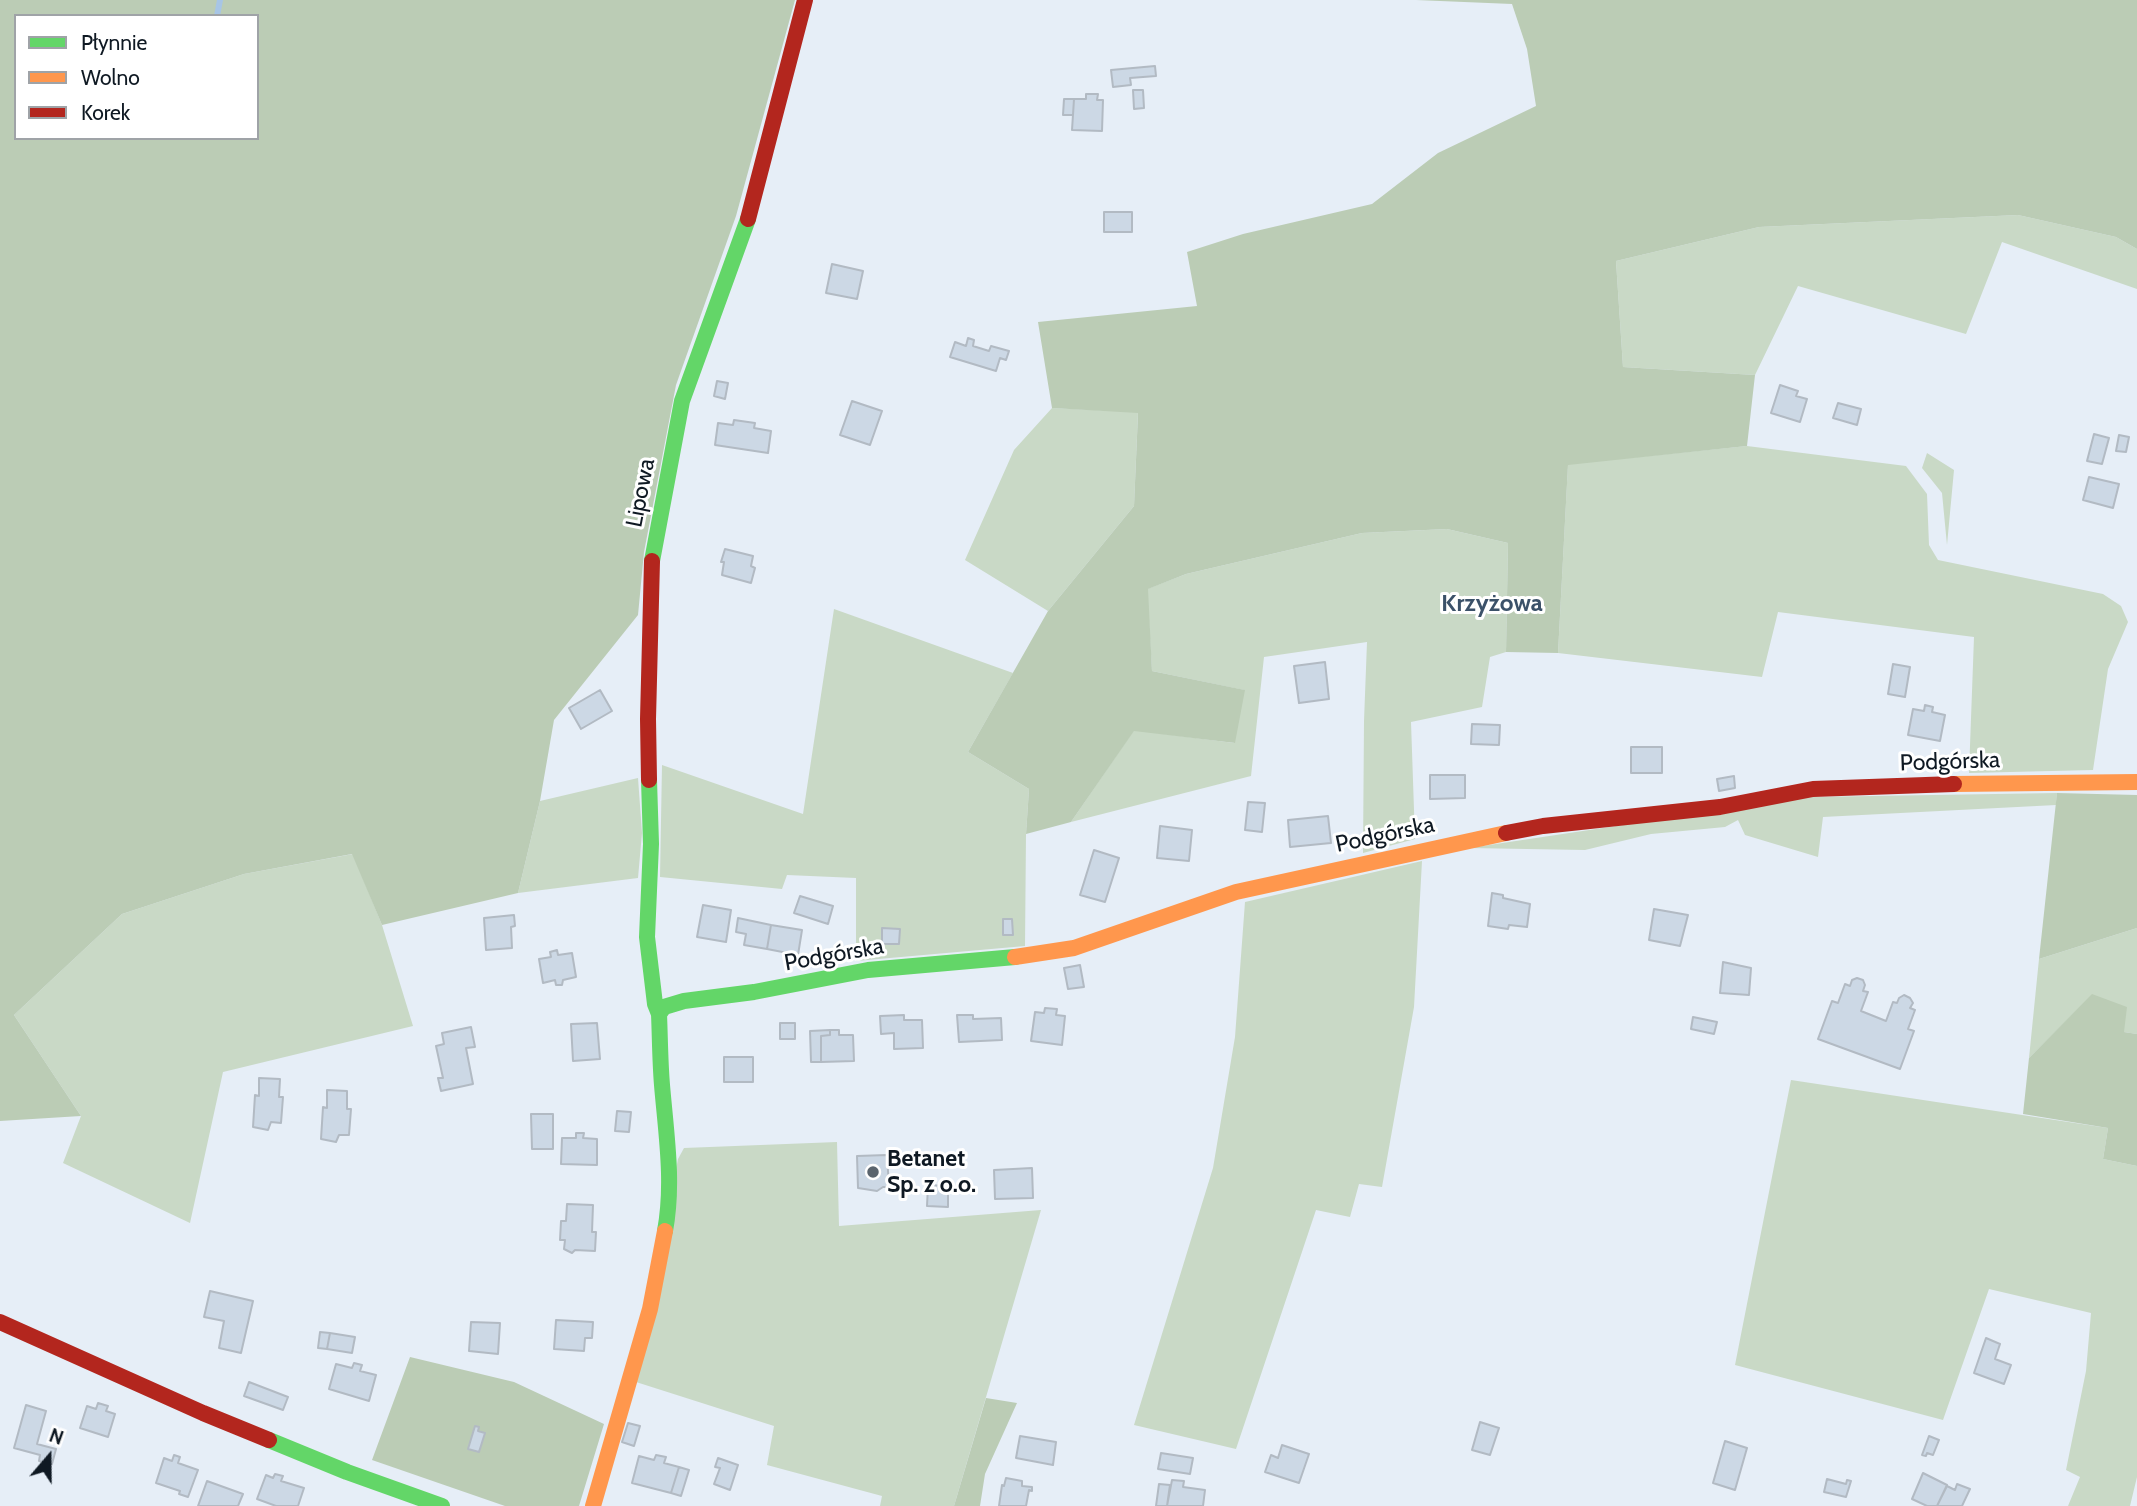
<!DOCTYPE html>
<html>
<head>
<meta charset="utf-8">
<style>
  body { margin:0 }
  #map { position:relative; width:2137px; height:1506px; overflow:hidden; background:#e6eef7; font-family:Cabin,sans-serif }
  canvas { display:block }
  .legend { position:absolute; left:14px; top:14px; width:245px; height:126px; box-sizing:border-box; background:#fff; border:2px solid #9fa3a7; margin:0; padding:9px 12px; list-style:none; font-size:21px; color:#0f1923 }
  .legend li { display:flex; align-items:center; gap:14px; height:35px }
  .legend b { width:35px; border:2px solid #9fa3a7 }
  .north { position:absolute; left:14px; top:1422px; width:70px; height:70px; -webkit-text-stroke:5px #fff; paint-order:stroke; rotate:20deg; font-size:19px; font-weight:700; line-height:28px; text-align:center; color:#0f1923 }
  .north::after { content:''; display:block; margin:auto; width:24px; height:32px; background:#0f1923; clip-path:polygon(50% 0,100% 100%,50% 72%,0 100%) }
</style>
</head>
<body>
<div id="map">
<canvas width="2137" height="1506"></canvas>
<ul class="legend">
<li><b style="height:9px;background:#63d668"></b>Płynnie</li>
<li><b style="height:9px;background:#ff974d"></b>Wolno</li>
<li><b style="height:9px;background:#b3261e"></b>Korek</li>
</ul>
<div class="north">N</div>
</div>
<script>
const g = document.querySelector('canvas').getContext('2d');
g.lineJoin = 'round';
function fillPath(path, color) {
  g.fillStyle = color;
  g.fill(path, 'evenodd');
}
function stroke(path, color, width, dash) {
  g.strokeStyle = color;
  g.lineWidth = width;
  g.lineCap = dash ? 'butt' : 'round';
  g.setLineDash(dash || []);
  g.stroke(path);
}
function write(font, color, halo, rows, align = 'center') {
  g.font = font + ' Cabin,sans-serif';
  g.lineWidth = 6;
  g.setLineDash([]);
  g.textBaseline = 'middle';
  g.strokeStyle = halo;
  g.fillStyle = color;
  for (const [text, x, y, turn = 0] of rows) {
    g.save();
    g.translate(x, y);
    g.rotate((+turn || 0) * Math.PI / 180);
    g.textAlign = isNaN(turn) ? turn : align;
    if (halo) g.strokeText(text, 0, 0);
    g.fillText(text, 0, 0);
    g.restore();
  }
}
fillPath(new Path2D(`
  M 2018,215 L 2116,237 L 2137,249 L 2137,289 L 2002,242 L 1966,334 L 1798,286 L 1755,375 L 1623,367 L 1616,261 L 1759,227 Z
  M 1052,408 L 1138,412 L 1134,506 L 1048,611 L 965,560 L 1014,450 Z
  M 1747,446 L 1906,466 L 1927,494 L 1929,545 L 1938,560 L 2103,594 L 2121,606 L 2128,622 L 2108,669 L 2093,770 L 1969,773 L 1974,637 L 1778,612 L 1762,677 L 1558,653 L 1568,464 Z
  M 1927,453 L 1954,470 L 1947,545 L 1942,493 L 1922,468 Z
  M 1447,529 L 1508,543 L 1506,652 L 1490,657 L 1482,707 L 1411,722 L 1415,839 L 1363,853 L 1364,721 L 1367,642 L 1264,657 L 1251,776 L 1071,822 L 1134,730 L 1234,743 L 1244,690 L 1152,671 L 1147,589 L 1186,574 L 1362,533 Z
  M 834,609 L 1013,673 L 968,752 L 1029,789 L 1026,834 L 1025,946 L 856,961 L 856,878 L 787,875 L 782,889 L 660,877 L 662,765 L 803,814 Z
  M 638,778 L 642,833 L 638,878 L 518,893 L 540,801 Z
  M 2057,793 L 2056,805 L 1823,817 L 1818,857 L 1745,835 L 1738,820 L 1725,827 L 1651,834 L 1585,850 L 1469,848 L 1810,797 Z
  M 353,854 L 382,925 L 413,1026 L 223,1072 L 190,1223 L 63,1163 L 81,1116 L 14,1015 L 122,914 L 244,874 Z
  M 1422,861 L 1414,1007 L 1382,1187 L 1359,1184 L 1350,1217 L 1316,1210 L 1236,1449 L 1134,1425 L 1213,1168 L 1235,1037 L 1245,902 Z
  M 2137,928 L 2137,1034 L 2124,1032 L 2092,995 L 2029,1058 L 2039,959 Z
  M 1791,1080 L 2108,1128 L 2103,1159 L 2137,1166 L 2137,1477 L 2130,1506 L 2068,1506 L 2080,1477 L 2066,1470 L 2086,1371 L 2091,1313 L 1989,1289 L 1943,1420 L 1735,1365 Z
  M 837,1142 L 839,1226 L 1041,1210 L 954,1506 L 880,1506 L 882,1496 L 767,1465 L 774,1426 L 636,1382 L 678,1159 L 684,1148 Z`), '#c9d9c6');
fillPath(new Path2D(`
  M 0,0 L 795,0 L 736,216 L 676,385 L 644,552 L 638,615 L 554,720 L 540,801 L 518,893 L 382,925 L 352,854 L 244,874 L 122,914 L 14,1015 L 81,1116 L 0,1121 ZM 16,16 L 257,16 L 257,138 L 16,138 Z
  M 1416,0 L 2137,0 L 2137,249 L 2116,237 L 2018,215 L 1759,227 L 1616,261 L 1623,367 L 1755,375 L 1747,446 L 1568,465 L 1558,653 L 1506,652 L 1508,543 L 1447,529 L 1362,533 L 1186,574 L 1148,589 L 1152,671 L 1245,690 L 1235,743 L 1134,731 L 1071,822 L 1026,834 L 1029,789 L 968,752 L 1048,611 L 1134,506 L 1138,413 L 1052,408 L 1038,322 L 1197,306 L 1187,252 L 1243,234 L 1372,204 L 1438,153 L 1536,106 L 1527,49 L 1512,4 Z
  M 2057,793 L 2137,795 L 2137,928 L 2039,959 Z
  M 2092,994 L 2127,1007 L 2124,1032 L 2137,1034 L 2137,1166 L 2103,1159 L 2108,1128 L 2023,1114 L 2029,1058 Z
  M 410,1357 L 514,1382 L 604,1424 L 579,1506 L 505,1506 L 372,1460 Z
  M 986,1398 L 1017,1403 L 985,1474 L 980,1506 L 954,1506 Z`), '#bbccb5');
stroke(new Path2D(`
  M 217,16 L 220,0`), '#a7c5e5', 6);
const building = new Path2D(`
  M 1155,66 L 1156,76 L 1130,78 L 1131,85 L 1113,87 L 1111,70 Z
  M 1133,90 L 1143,90 L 1144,108 L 1134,109 Z
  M 1086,94 L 1098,94 L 1097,100 L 1103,100 L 1102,131 L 1072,130 L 1074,99 L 1086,99 Z
  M 1064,99 L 1074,99 L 1073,115 L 1063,115 Z
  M 1104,212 L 1132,212 L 1132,232 L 1104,232 Z
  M 832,264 L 863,271 L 857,299 L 826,293 Z
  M 968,338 L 974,340 L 973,346 L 989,351 L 991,346 L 1009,351 L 1006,360 L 1000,358 L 996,371 L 950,357 L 955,342 L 966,346 Z
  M 717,381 L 728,383 L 725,399 L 714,396 Z
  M 1780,385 L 1798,391 L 1796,396 L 1807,399 L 1800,422 L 1771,413 Z
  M 852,401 L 882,411 L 870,445 L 840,435 Z
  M 1838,403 L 1861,409 L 1857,425 L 1833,418 Z
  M 734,420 L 755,423 L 754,428 L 771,431 L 768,453 L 715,445 L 718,423 L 733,425 Z
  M 2094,434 L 2109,438 L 2102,464 L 2087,461 Z
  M 2119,435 L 2129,437 L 2126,452 L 2116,451 Z
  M 2089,477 L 2119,484 L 2113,508 L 2083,500 Z
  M 725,549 L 753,556 L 751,566 L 755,568 L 751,583 L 722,575 L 724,562 L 721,562 Z
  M 1325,662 L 1329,699 L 1299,703 L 1294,666 Z
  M 1893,664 L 1910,667 L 1905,697 L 1888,694 Z
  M 600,690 L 612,711 L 581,729 L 569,708 Z
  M 1925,705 L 1933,707 L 1932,712 L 1945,715 L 1940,741 L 1908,735 L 1913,709 L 1924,711 Z
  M 1472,724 L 1500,725 L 1499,745 L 1471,744 Z
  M 1631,747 L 1662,747 L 1662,773 L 1631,773 Z
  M 1430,775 L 1465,775 L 1465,798 L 1430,799 Z
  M 1734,776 L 1735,788 L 1719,791 L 1717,779 Z
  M 1248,802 L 1265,803 L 1262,832 L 1245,830 Z
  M 1328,816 L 1331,843 L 1290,847 L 1288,820 Z
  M 1160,826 L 1192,830 L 1189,861 L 1157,858 Z
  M 1094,850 L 1119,858 L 1105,902 L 1080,895 Z
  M 1492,893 L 1503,895 L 1503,898 L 1530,904 L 1527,927 L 1509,925 L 1508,929 L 1488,926 Z
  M 800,896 L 833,906 L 828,924 L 794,913 Z
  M 703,905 L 731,910 L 726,942 L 697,937 Z
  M 1654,909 L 1688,915 L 1680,946 L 1649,940 Z
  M 514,915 L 515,926 L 511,927 L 512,948 L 486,950 L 484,918 Z
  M 738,918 L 771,925 L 767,949 L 744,945 L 746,934 L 736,932 Z
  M 1003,919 L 1012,919 L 1013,935 L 1003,935 Z
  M 771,925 L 802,930 L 798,955 L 767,949 Z
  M 882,928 L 900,929 L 899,944 L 882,944 Z
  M 557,950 L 558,955 L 572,953 L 576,977 L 563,980 L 562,985 L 556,985 L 555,980 L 543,983 L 539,959 L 551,957 L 550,952 Z
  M 1723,962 L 1751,968 L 1749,995 L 1720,993 Z
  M 1080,965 L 1084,987 L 1068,989 L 1064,968 Z
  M 1857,978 L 1863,980 L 1865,985 L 1863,991 L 1868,992 L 1861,1011 L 1886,1021 L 1893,1002 L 1897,1003 L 1899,998 L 1904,995 L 1910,998 L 1913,1003 L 1910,1008 L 1915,1010 L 1908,1029 L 1914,1031 L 1900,1069 L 1818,1039 L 1832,1001 L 1838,1003 L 1845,984 L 1850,986 L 1852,980 Z
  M 1045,1008 L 1057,1009 L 1056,1015 L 1065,1016 L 1062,1045 L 1031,1041 L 1035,1012 L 1044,1013 Z
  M 904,1015 L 904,1020 L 922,1020 L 923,1048 L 894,1049 L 894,1033 L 881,1034 L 880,1016 Z
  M 957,1015 L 973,1015 L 973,1019 L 1001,1018 L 1002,1040 L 959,1042 Z
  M 1693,1017 L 1717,1022 L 1714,1034 L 1691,1029 Z
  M 597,1023 L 600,1059 L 573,1061 L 571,1024 Z
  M 780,1023 L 795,1023 L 795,1039 L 780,1039 Z
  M 471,1027 L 475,1047 L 466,1048 L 473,1084 L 441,1091 L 438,1078 L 443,1078 L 436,1046 L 444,1044 L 442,1033 Z
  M 830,1030 L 839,1030 L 839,1035 L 853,1035 L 854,1061 L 821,1062 L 821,1036 L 830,1035 Z
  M 830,1030 L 830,1035 L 821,1036 L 821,1062 L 811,1062 L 810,1031 Z
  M 724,1057 L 753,1057 L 753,1082 L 724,1082 Z
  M 259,1078 L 280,1079 L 279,1097 L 283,1097 L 281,1123 L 271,1122 L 268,1130 L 253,1127 L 255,1095 L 259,1096 Z
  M 327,1090 L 347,1091 L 347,1109 L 351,1109 L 349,1135 L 339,1135 L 336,1142 L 321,1139 L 323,1107 L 327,1108 Z
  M 617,1111 L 631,1112 L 629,1132 L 615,1131 Z
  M 531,1114 L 553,1114 L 553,1149 L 532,1149 Z
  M 576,1133 L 584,1133 L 583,1138 L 597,1139 L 597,1165 L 561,1164 L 562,1138 L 576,1138 Z
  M 887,1155 L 889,1187 L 883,1187 L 877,1191 L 858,1188 L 857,1156 Z
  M 1032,1168 L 1033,1198 L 995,1199 L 994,1170 Z
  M 928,1185 L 948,1186 L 948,1207 L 927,1206 Z
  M 567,1204 L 593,1205 L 592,1232 L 596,1232 L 595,1251 L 575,1250 L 572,1253 L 564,1249 L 565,1240 L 560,1240 L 561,1221 L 566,1221 Z
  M 210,1291 L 253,1301 L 241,1353 L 219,1348 L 224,1321 L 204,1317 Z
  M 556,1320 L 593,1322 L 592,1338 L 585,1338 L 584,1351 L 554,1349 Z
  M 471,1322 L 500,1323 L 498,1354 L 469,1351 Z
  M 320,1332 L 330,1333 L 327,1349 L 318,1348 Z
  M 330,1333 L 355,1337 L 352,1353 L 327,1349 Z
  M 1986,1338 L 2000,1344 L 1995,1359 L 2011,1365 L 2004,1384 L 1974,1373 Z
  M 354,1363 L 362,1365 L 360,1371 L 376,1375 L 369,1401 L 329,1389 L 336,1364 L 352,1368 Z
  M 249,1382 L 288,1397 L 283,1410 L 244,1396 Z
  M 98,1403 L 108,1406 L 106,1411 L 115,1414 L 108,1437 L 80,1428 L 87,1406 L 96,1409 Z
  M 26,1405 L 46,1411 L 37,1444 L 56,1449 L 52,1464 L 39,1461 L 40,1455 L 14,1448 Z
  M 1480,1422 L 1499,1428 L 1490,1455 L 1472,1450 Z
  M 628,1423 L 640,1426 L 634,1446 L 622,1442 Z
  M 475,1426 L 479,1427 L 478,1431 L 485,1433 L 479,1452 L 468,1449 Z
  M 1020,1436 L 1056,1442 L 1053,1465 L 1016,1458 Z
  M 1929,1436 L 1939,1440 L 1933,1455 L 1927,1453 L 1926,1456 L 1922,1455 Z
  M 1725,1441 L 1747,1448 L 1735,1490 L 1713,1483 Z
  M 1282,1445 L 1309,1454 L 1299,1483 L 1265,1472 L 1271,1455 L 1278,1458 Z
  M 1161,1453 L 1193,1458 L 1190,1474 L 1158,1469 Z
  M 174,1455 L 180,1457 L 178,1463 L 198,1470 L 188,1497 L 179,1494 L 180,1491 L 156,1483 L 164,1458 L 172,1461 Z
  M 656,1455 L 666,1457 L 664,1463 L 679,1467 L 671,1493 L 632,1483 L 639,1456 L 654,1460 Z
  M 718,1458 L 738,1465 L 730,1490 L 714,1484 L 720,1468 L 715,1467 Z
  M 679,1467 L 689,1470 L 681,1496 L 671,1493 Z
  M 1923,1473 L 1947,1485 L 1937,1506 L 1927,1506 L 1912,1499 Z
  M 275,1474 L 283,1476 L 281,1481 L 304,1488 L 298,1506 L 276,1506 L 257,1499 L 266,1475 L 273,1478 Z
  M 1006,1478 L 1022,1481 L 1022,1486 L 1032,1487 L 1032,1491 L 1029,1490 L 1026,1506 L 999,1506 L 1002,1485 L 1004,1486 Z
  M 1827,1479 L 1846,1484 L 1847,1480 L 1851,1481 L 1846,1497 L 1824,1492 Z
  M 1172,1480 L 1184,1481 L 1183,1487 L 1205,1490 L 1203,1506 L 1167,1506 Z
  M 207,1481 L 243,1494 L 238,1506 L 198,1506 Z
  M 1159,1484 L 1170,1485 L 1167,1506 L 1156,1506 Z
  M 1957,1484 L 1970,1489 L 1962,1506 L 1937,1506 L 1947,1486 L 1955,1490 Z`);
fillPath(building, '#ccd8e5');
stroke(building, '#b2bac3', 2);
stroke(new Path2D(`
  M 652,561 L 682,401 L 748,219
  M 649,780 L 651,844 L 647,937 L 655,1004 L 659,1014 C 660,1037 660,1061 662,1085 C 666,1133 674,1183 665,1231
  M 659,1014 L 664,1007 L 684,1001 L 754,992 L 868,970 L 1015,957
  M 269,1440 L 347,1472 L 442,1506`), '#63d668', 16);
stroke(new Path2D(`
  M 1954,784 L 2137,782
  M 1015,957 L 1074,948 L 1236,892 L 1506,833
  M 593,1506 L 650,1309 L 665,1231`), '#ff974d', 16);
stroke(new Path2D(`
  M 748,219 L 805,0
  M 649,780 L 648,719 L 652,561
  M 1506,833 L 1543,826 L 1720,807 L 1813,789 L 1954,784
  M 0,1322 L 203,1413 L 269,1440`), '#b3261e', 16);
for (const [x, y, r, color] of [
  [873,1172,7,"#5a646d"]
]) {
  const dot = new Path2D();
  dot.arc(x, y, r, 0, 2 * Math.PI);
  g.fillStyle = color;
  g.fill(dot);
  stroke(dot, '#fff', 2.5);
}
write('23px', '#0f1923', '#fff', [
  ["Lipowa",641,493,-79],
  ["Podgórska",1950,762,-2],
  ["Podgórska",1385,835,-12],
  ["Podgórska",834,955,-10]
]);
write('bold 23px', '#0f1923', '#fff', [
  ["Betanet",887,1159],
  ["Sp. z o.o.",887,1185]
], 'left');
write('bold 24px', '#3b5169', '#fff', [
  ["Krzyżowa",1492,604]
]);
</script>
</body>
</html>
